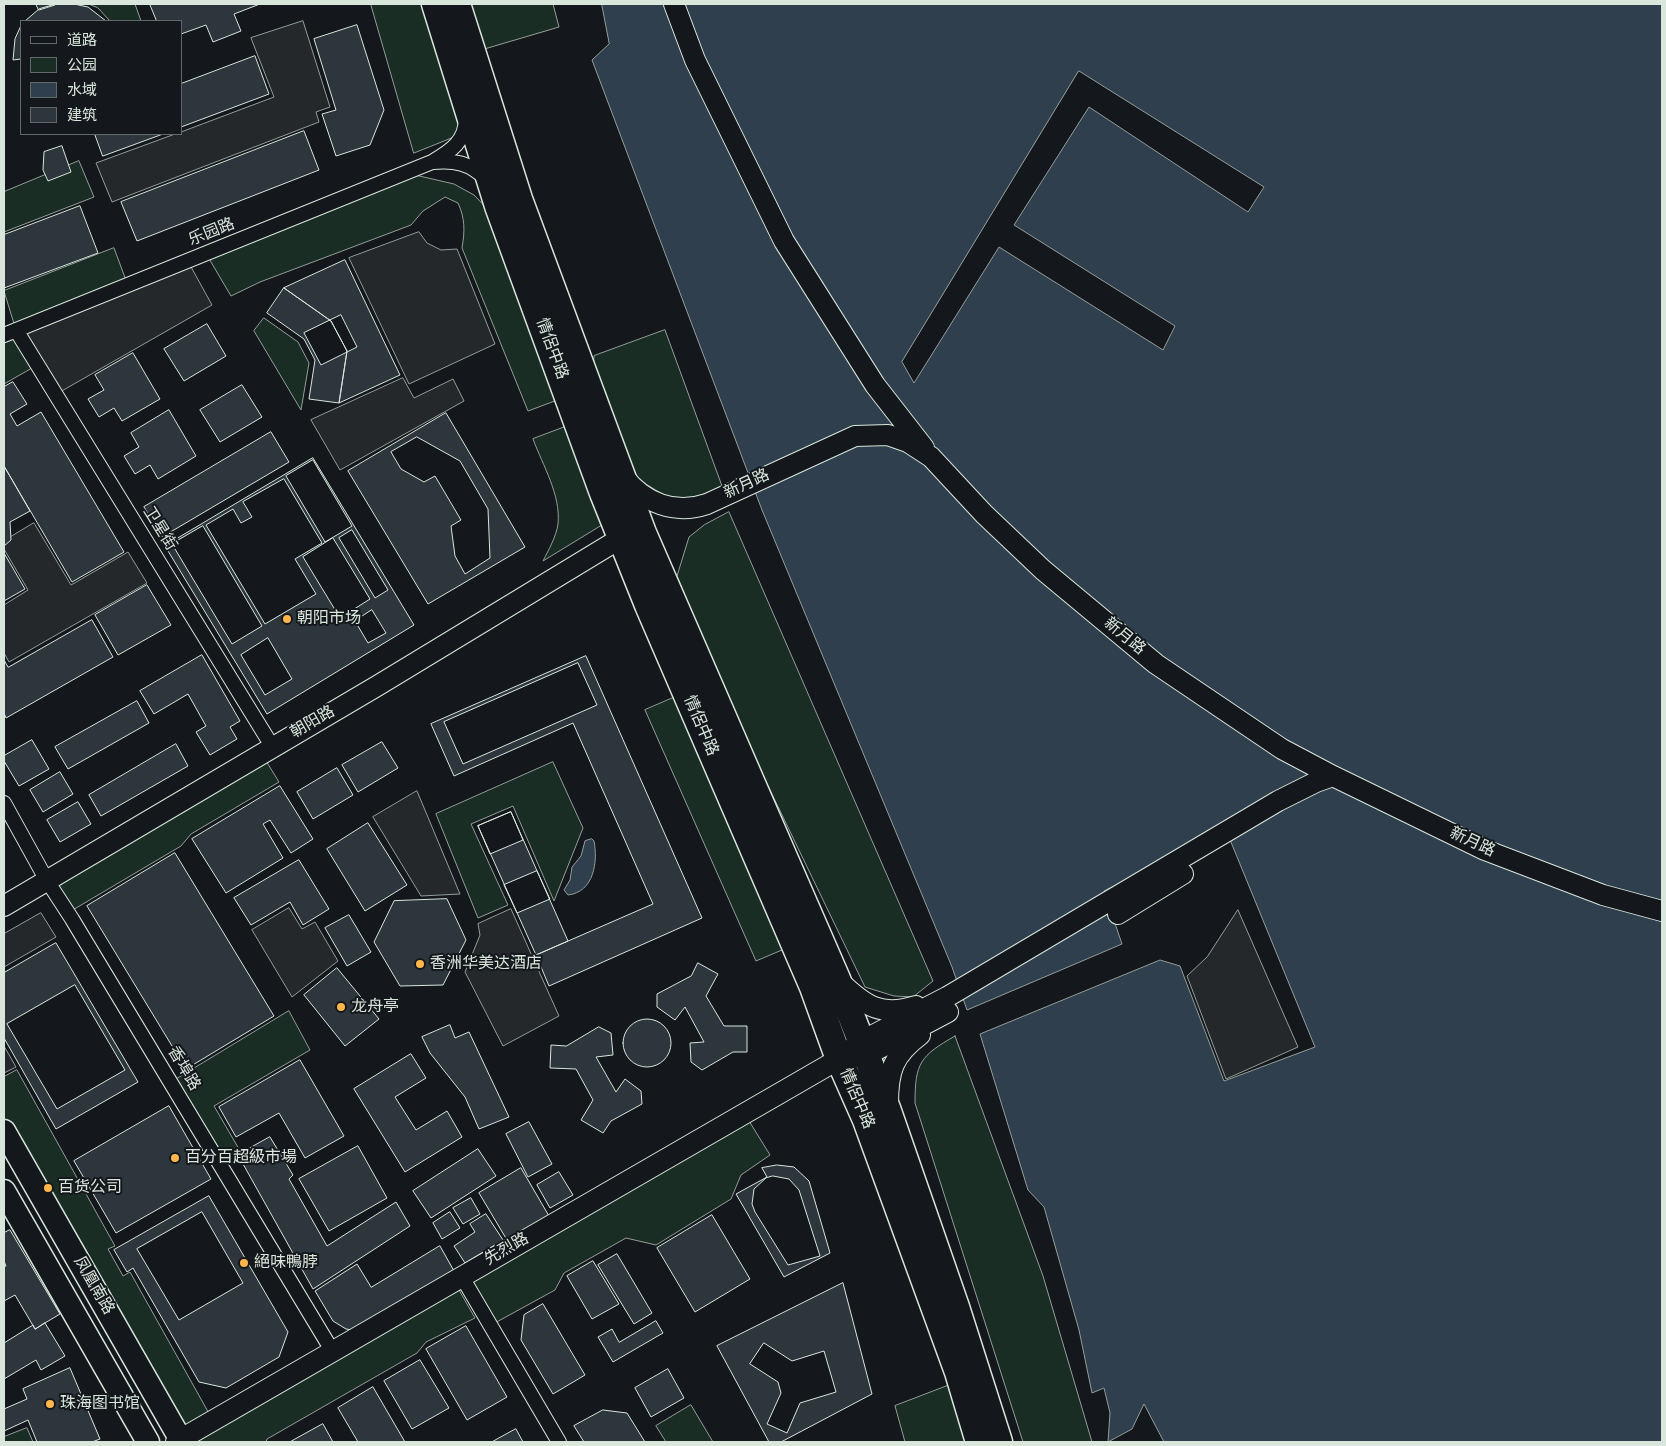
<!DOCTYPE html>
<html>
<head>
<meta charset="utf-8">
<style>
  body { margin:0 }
  #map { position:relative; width:1666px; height:1446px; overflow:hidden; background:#14181c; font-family:"Source Sans 3","Noto Sans SC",sans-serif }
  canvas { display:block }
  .frame { position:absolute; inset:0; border:5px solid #d8e6dc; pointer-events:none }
  .legend { position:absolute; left:20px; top:20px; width:162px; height:115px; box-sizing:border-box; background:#14181c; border:1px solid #626a69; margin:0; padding:6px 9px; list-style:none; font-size:15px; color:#d8e6dc }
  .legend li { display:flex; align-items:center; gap:10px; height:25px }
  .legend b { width:25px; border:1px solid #626a69 }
</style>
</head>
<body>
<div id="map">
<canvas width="1666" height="1446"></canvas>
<div class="frame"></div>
<ul class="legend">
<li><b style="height:6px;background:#14181c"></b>道路</li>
<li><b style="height:14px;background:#1a2d24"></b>公园</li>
<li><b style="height:14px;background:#2f3f4d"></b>水域</li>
<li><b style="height:14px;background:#2c363c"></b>建筑</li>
</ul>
</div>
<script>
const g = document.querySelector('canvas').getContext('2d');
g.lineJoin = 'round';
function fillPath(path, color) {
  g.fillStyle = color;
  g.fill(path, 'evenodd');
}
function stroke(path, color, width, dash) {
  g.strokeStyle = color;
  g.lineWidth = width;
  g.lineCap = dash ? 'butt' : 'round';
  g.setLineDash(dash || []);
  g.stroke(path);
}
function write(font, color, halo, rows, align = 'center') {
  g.font = font + ' "Source Sans 3","Noto Sans SC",sans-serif';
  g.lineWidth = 4;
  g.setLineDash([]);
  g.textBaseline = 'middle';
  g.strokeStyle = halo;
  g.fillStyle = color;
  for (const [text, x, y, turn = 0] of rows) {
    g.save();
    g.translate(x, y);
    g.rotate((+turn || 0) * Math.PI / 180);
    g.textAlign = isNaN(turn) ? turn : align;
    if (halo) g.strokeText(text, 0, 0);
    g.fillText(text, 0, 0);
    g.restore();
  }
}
const green = new Path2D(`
  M 89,4 L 135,4 L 141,21 L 110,21 L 98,8 Z
  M 371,4 L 430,4 L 469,131 L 414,153 Z
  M 468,4 L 553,4 L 559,27 L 481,50 Z
  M 79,161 L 94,197 L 4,232 L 4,192 Z
  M 415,175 L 454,184 L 474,195 L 498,220 L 560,399 L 528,411 L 462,248 C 465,231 465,218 458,203 L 445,197 L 423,211 L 411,225 L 260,282 L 231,296 L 208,257 Z
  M 114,248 L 127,283 L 15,327 L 4,291 Z
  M 264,318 L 298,342 L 309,363 L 301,410 L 254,331 Z
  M 665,330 L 722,486 L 680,505 L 636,478 L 593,374 L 594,356 Z
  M 14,335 L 32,368 L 4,384 L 4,340 Z
  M 573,424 L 610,520 L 543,561 C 549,549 556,537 558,524 C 561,495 543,466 533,439 Z
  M 729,512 L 933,981 L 913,997 L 894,996 L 865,987 L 728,703 L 677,576 L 689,537 L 704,525 Z
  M 680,695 L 789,947 L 756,961 L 645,710 Z
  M 263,756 L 279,782 L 191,834 L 181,846 L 71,911 L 52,881 Z
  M 553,762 L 583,828 L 554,901 L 513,806 L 471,824 L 508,905 L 478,918 L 436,814 Z
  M 289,1011 L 310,1050 L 214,1106 L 239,1149 L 223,1159 L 175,1080 Z
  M 955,1036 L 1043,1276 L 1092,1442 L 1023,1442 L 915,1103 C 915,1063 920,1056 955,1036 Z
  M 17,1070 L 115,1246 L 108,1249 L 123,1276 L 130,1272 L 211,1417 L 183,1432 L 4,1118 L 4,1077 Z
  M 746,1116 L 770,1155 L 741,1175 L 731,1199 L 656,1245 L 626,1238 L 564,1273 L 555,1290 L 493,1324 L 465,1278 Z
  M 455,1283 L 475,1318 L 426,1342 L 417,1353 L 267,1439 L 266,1442 L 188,1442 Z
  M 955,1383 L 972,1442 L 905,1442 L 895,1406 Z
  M 691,1405 L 713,1442 L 666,1442 L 656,1426 Z
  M 27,1428 L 33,1442 L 4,1442 L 4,1437 Z`);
fillPath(green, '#1a2d24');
stroke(green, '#939e99', 1);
const parking = new Path2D(`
  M 303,21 L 330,107 L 316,112 L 319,122 L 112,202 L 96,163 L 175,134 L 181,134 L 181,132 L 274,97 L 251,38 Z
  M 419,232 L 427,243 L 441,250 L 457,249 L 495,344 L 409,384 L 349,258 Z
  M 190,265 L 212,305 L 60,392 L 22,333 Z
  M 403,378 L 414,398 L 453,379 L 464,401 L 340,470 L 311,420 Z
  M 34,523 L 71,585 L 128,552 L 147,583 L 9,662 L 4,653 L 4,605 L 28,590 L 4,549 L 4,541 Z
  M 417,791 L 460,894 L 421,896 L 373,817 Z
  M 289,908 L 302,929 L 315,922 L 338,961 L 292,997 L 252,930 Z
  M 511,909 L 559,1016 L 503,1046 L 465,972 L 480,935 L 478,924 Z
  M 1238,910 L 1298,1047 L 1226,1079 L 1187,976 L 1207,957 Z
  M 41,913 L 56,937 L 4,967 L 4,934 Z
  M 4,1046 L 16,1067 L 4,1073 Z`);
fillPath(parking, '#24282b');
stroke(parking, '#939e99', 1);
const water = new Path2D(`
  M 602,4 L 1662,4 L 1662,1442 L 1164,1442 L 1144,1404 L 1132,1429 L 1108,1442 L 1110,1413 L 1104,1388 L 1092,1393 L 1079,1330 L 1044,1207 L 1028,1190 L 980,1034 L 1160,960 L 1180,966 L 1224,1081 L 1315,1047 L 1226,830 L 1104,891 L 1122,944 L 967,1010 L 952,967 L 762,510 L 592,60 L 609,44 Z
  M 592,839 L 594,841 C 598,862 594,892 568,895 L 564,890 L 570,880 L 572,867 L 581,856 L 585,841 Z`);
fillPath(water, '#2f3f4d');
stroke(water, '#939e99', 1);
const pier = new Path2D(`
  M 1079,71 L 1264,187 L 1248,212 L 1089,107 L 1014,225 L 1175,326 L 1163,350 L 999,247 L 914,383 L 902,362 Z`);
fillPath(pier, '#14181c');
stroke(pier, '#939e99', 1);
const building = new Path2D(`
  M 36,4 L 55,4 L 55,5 L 39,10 Z
  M 56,4 L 74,4 L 88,7 L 106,21 L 25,21 L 39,9 Z
  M 150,4 L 260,4 L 234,14 L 241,31 L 213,42 L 206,25 L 181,34 L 181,21 L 157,21 Z
  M 357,25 L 384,110 L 370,145 L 336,156 L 322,114 L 336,110 L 314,39 Z
  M 21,26 L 21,59 L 13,60 L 15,39 Z
  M 255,56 L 269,94 L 181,127 L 181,84 Z
  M 304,131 L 319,170 L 137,241 L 121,202 Z
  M 95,134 L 163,134 L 103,156 Z
  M 62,146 L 71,172 L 48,181 L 43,170 L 44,152 Z
  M 80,206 L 98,253 L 4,288 L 4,235 Z
  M 345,260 L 400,375 L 339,403 L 347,351 L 331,321 L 284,288 Z
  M 284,288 L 331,321 L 347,351 L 339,403 L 309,399 L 315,360 L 304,339 L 267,313 Z
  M 341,315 L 357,347 L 321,365 L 304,333 Z
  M 207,324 L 226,356 L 184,381 L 164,349 Z
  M 133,353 L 160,399 L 122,421 L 114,408 L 99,417 L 88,399 L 104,390 L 95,375 Z
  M 13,382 L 27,404 L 10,414 L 17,426 L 41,412 L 124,552 L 72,582 L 4,466 L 4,387 Z
  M 242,385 L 262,417 L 220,442 L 200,410 Z
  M 169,410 L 196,456 L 158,479 L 150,465 L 135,474 L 124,456 L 139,447 L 131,433 Z
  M 446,413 L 525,547 L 428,604 L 348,471 Z
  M 271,432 L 289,462 L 162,537 L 144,507 Z
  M 417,437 L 460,461 L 488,509 L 490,558 L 465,574 L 455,556 L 451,526 L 461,520 L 435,476 L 424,482 L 401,469 L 391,452 Z
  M 313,458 L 414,625 L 267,714 L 165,546 Z
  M 313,460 L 352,526 L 325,542 L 286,476 Z
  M 4,466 L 30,511 L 10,522 L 11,540 L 4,546 Z
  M 284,479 L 322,543 L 295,559 L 316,594 L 265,624 L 206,525 L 233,509 L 241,523 L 252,517 L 243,502 Z
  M 203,526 L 262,626 L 232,644 L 172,544 Z
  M 352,530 L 388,590 L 375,598 L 339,538 Z
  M 333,538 L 370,599 L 340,618 L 303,557 Z
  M 4,553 L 25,589 L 4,601 Z
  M 147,585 L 171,625 L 118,655 L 95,615 Z
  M 372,610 L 386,633 L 368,643 L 355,621 Z
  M 92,620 L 113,657 L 6,718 L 4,713 L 4,660 L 8,667 Z
  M 268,638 L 292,679 L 265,695 L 241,655 Z
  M 202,655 L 240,721 L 230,727 L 237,739 L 210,755 L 196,732 L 206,726 L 188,694 L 154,714 L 140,691 Z
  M 586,656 L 702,918 L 549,986 L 536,955 L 653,904 L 573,723 L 454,776 L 431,724 Z
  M 578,663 L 597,705 L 463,764 L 444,722 Z
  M 137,701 L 149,723 L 68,769 L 55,747 Z
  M 32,740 L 49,769 L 19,786 L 4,761 L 4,756 Z
  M 382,742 L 398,768 L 358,792 L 342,765 Z
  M 176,744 L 188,766 L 101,816 L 89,795 Z
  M 337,768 L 353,795 L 313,819 L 297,792 Z
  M 60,772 L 73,794 L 43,812 L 30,790 Z
  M 280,786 L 313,839 L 291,853 L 270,820 L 263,824 L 283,858 L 226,893 L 192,839 Z
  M 78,802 L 91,824 L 60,842 L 47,820 Z
  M 511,812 L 523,840 L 490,854 L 478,826 Z
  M 511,812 L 568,941 L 536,955 L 478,826 Z
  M 368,823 L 407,885 L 365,911 L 327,849 Z
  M 175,853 L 274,1016 L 186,1069 L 87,906 Z
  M 299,860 L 329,909 L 303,925 L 290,902 L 251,925 L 234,898 Z
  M 537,871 L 550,899 L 517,913 L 504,885 Z
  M 447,899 L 466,940 L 443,985 L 400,986 L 374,942 L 394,901 Z
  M 349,915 L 371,952 L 347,966 L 325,928 Z
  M 56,943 L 138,1082 L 56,1129 L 4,1038 L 4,973 Z
  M 698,963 L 718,974 L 706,996 L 724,1026 L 747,1026 L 747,1052 L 733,1052 L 702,1070 L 691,1062 L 690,1043 L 704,1042 L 685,1007 L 675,1020 L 657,1007 L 657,994 L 691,976 Z
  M 337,968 L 379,1019 L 345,1046 L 304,995 Z
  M 75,985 L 125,1070 L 57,1109 L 7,1024 Z
  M623 1043a24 24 0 1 1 48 0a24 24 0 1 1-48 0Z
  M 450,1025 L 455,1038 L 469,1032 L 509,1117 L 479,1129 L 465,1097 L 430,1053 L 422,1037 Z
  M 599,1027 L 611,1033 L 613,1055 L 596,1057 L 616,1092 L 625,1079 L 641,1091 L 642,1104 L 611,1121 L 603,1133 L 581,1120 L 593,1100 L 576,1069 L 550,1068 L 551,1045 L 566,1046 Z
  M 411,1054 L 426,1078 L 395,1097 L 416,1130 L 447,1111 L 462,1137 L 405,1172 L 354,1089 Z
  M 300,1060 L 344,1136 L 305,1158 L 279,1113 L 236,1137 L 219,1107 Z
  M 169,1106 L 211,1179 L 116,1233 L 74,1161 Z
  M 529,1122 L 552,1164 L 528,1177 L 506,1134 Z
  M 270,1137 L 293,1175 L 289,1179 L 327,1246 L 396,1202 L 410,1226 L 313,1289 L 238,1155 Z
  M 358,1146 L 387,1198 L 329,1231 L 299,1179 Z
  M 478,1149 L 496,1176 L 431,1218 L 413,1191 Z
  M 777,1165 L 794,1167 L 809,1181 L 830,1253 L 784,1277 L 736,1194 L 767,1177 L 762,1168 Z
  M 521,1168 L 549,1216 L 507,1240 L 479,1193 Z
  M 559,1172 L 573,1195 L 550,1208 L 537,1185 Z
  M 773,1176 L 789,1179 L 799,1190 L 820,1256 L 788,1265 L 755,1212 L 752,1204 L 754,1189 L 766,1178 Z
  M 209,1196 L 288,1332 L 279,1357 L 226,1388 L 199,1382 L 133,1268 L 127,1272 L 114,1250 Z
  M 471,1198 L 480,1214 L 463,1224 L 453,1208 Z
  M 202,1212 L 243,1283 L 179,1320 L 137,1249 Z
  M 450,1212 L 460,1228 L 442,1239 L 433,1223 Z
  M 486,1214 L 503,1240 L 465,1263 L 454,1246 L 475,1232 L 470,1224 Z
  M 712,1215 L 750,1279 L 695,1312 L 657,1248 Z
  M 10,1230 L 60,1314 L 35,1329 L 15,1295 L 4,1301 L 4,1267 L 6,1266 L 4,1261 L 4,1233 Z
  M 440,1246 L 454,1271 L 353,1330 L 346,1329 L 333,1321 L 315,1291 L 357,1264 L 371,1287 Z
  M 617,1254 L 652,1313 L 634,1324 L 598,1265 Z
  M 593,1261 L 619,1304 L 592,1319 L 567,1276 Z
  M 843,1283 L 872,1394 L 781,1442 L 769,1442 L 717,1346 Z
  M 543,1304 L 585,1375 L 553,1394 L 521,1340 L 524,1315 Z
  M 656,1321 L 663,1333 L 613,1362 L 598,1337 L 612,1329 L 619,1342 Z
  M 45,1323 L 65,1356 L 41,1370 L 36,1360 L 4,1379 L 4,1343 L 33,1325 L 35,1329 Z
  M 466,1326 L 507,1397 L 467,1420 L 426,1349 Z
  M 764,1343 L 792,1361 L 824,1351 L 836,1392 L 800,1403 L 787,1433 L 767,1424 L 781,1393 L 778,1382 L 750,1364 Z
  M 420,1360 L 449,1408 L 412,1429 L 384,1381 Z
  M 70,1368 L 100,1439 L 92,1442 L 37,1442 L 28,1420 L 4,1431 L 4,1409 L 27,1399 L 23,1389 Z
  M 668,1369 L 684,1398 L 651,1417 L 635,1388 Z
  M 373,1387 L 405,1442 L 358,1442 L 338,1408 Z
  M 603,1410 L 627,1413 L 645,1442 L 584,1442 L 574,1426 Z
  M 323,1424 L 333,1442 L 290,1442 Z
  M 516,1429 L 523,1442 L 492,1442 Z`);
fillPath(building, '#2c363c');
stroke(building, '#d8e6dc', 1);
const street = new Path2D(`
  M 433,162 C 455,160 470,163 486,179
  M 16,330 L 272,746
  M 4,335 L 432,162 C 451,151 466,141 466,118
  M 4,803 L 46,879 L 72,919 L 333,1352
  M 462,1277 L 559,1442`);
const secondary = new Path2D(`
  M 674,4 L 695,60 L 784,241 L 875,385 L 924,448
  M 624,477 C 644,503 675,515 707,504 L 855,436 L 888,435 L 908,442 L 931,457 L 984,514 L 1043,570 L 1156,664 L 1282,749 L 1333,776 L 1485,850 L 1603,895 L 1662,911
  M 4,906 L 377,686 L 621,538
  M 1118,914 L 1183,874
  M 840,982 C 865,1006 881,1017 916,1006
  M 853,1057 L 865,1056 L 948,1012
  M 888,1104 C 888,1071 893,1055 920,1035
  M 176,1442 L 839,1059 L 860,1042 L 947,997 L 1278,801 L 1316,782 L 1333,776`);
const primary = new Path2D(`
  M 4,1131 L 182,1442
  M 4,1191 L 148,1442`);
const highway = new Path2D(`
  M 435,4 L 498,206 L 603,493 L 648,605 L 813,987 L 839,1059 L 866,1120 L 958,1372 L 979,1442
  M 457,4 L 519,199 L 643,533 L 837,979 L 888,1111 L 956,1307 L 999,1442`);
stroke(street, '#d8e6dc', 16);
stroke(secondary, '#d8e6dc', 22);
stroke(primary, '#d8e6dc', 25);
stroke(highway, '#d8e6dc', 29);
stroke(street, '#14181c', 14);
stroke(secondary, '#14181c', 20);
stroke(primary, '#14181c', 22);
stroke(highway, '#14181c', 26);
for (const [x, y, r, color] of [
  [287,619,5,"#ffb74d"],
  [420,964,5,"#ffb74d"],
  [341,1007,5,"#ffb74d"],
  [175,1158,5,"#ffb74d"],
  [48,1188,5,"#ffb74d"],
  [244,1263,5,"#ffb74d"],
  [50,1404,5,"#ffb74d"]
]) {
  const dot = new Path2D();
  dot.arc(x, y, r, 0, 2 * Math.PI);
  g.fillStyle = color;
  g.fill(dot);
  stroke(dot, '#14181c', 2);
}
write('16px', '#d8e6dc', '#14181c', [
  ["乐园路",212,233,-22],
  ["情侶中路",551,349,70],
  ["新月路",747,485,-25],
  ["卫星街",159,529,58],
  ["新月路",1124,637,40],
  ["朝阳路",313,723,-30],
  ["情侶中路",700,726,67],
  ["新月路",1472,843,25],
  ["香埠路",183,1069,59],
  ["情侶中路",856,1099,67],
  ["先烈路",507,1250,-30],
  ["凤凰南路",93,1286,60]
]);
write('16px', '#d8e6dc', '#14181c', [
  ["朝阳市场",297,619],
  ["香洲华美达酒店",430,964],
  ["龙舟亭",351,1007],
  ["百分百超級市場",185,1158],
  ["百货公司",58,1188],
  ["絕味鴨脖",254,1263],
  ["珠海图书馆",60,1404]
], 'left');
</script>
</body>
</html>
